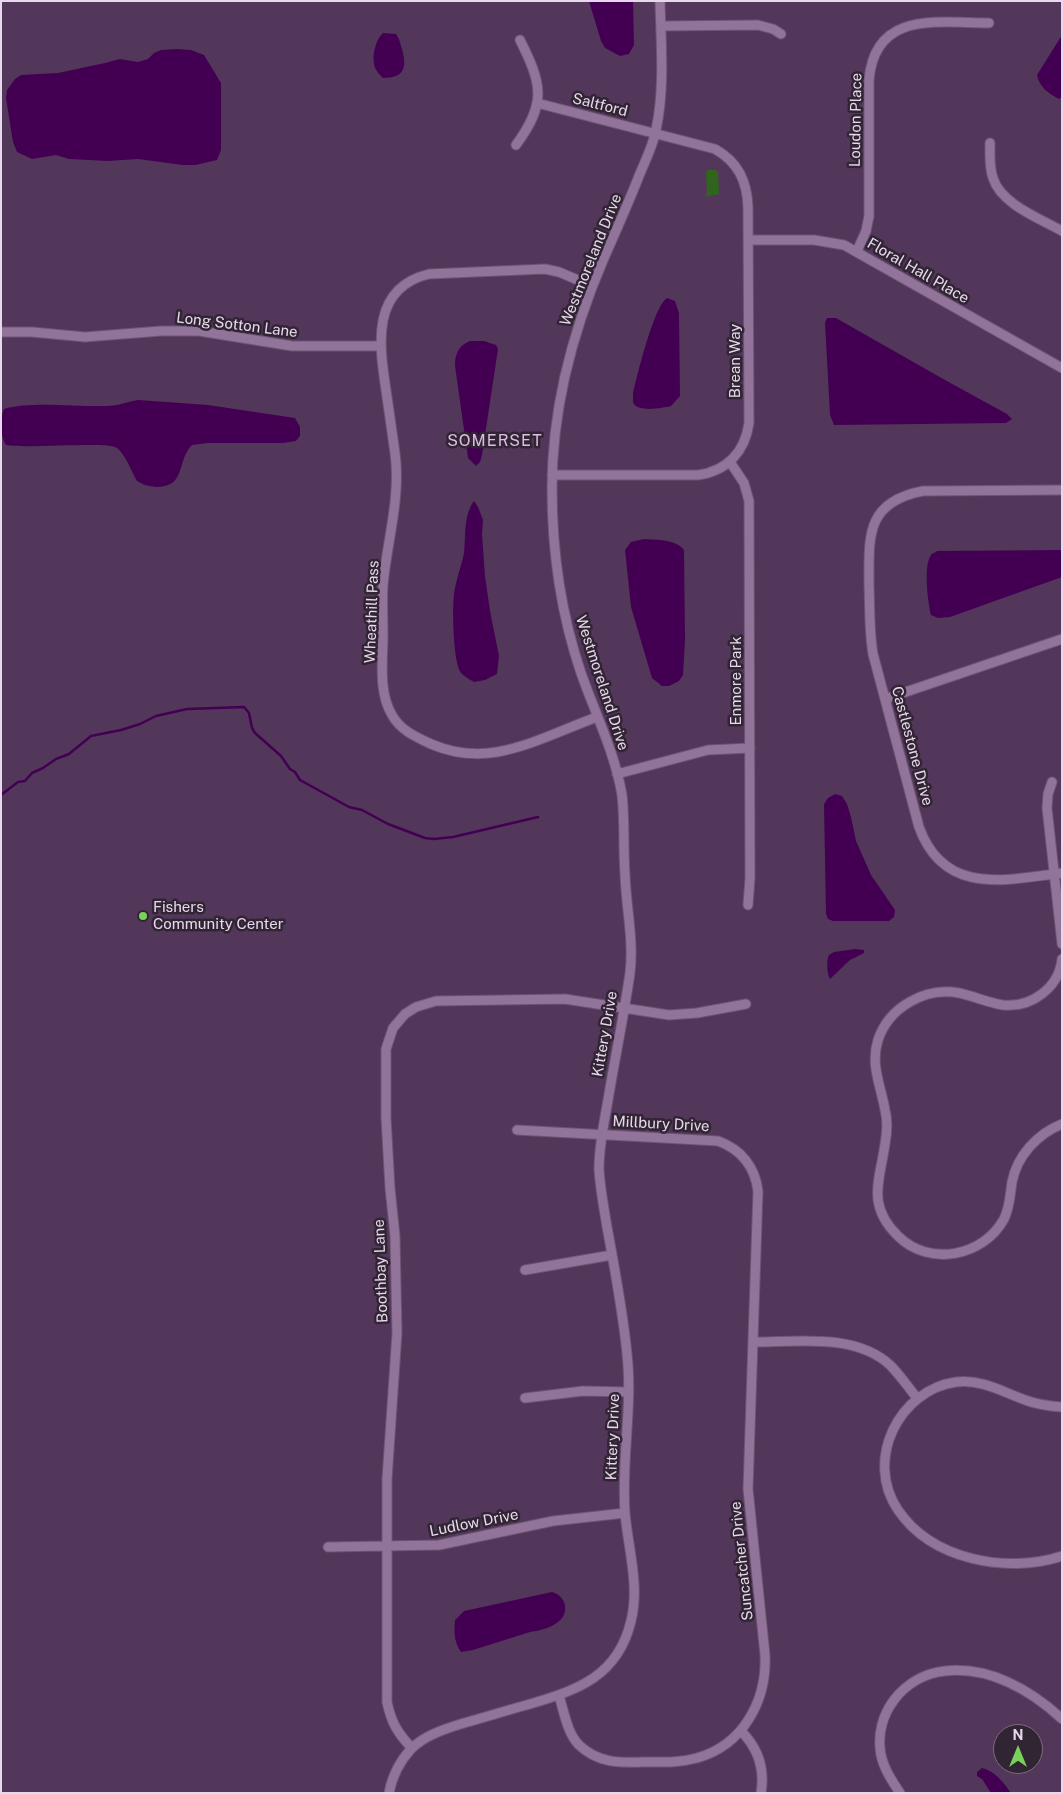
<!DOCTYPE html>
<html>
<head>
<meta charset="utf-8">
<style>
  body { margin:0 }
  #map { position:relative; width:1063px; height:1794px; overflow:hidden; background:#52375a; font-family:"Public Sans",sans-serif }
  canvas { display:block }
  .frame { position:absolute; inset:0; border:2px solid #e8d8ed; pointer-events:none }
  .north { position:absolute; left:993px; top:1724px; width:50px; height:50px; box-sizing:border-box; background:#312534; border:1px solid #7a6d7e; border-radius:50%; rotate:0deg; font-size:14px; font-weight:700; line-height:20px; text-align:center; color:#e8d8ed }
  .north::after { content:''; display:block; margin:auto; width:18px; height:22px; background:#78d259; clip-path:polygon(50% 0,100% 100%,50% 72%,0 100%) }
</style>
</head>
<body>
<div id="map">
<canvas width="1063" height="1794"></canvas>
<div class="frame"></div>
<div class="north">N</div>
</div>
<script>
const g = document.querySelector('canvas').getContext('2d');
g.lineJoin = 'round';
function fillPath(path, color) {
  g.fillStyle = color;
  g.fill(path, 'evenodd');
}
function stroke(path, color, width, dash) {
  g.strokeStyle = color;
  g.lineWidth = width;
  g.lineCap = dash ? 'butt' : 'round';
  g.setLineDash(dash || []);
  g.stroke(path);
}
function write(font, color, halo, rows, align = 'center') {
  g.font = font + ' "Public Sans",sans-serif';
  g.lineWidth = 5;
  g.setLineDash([]);
  g.textBaseline = 'middle';
  g.strokeStyle = halo;
  g.fillStyle = color;
  for (const [text, x, y, turn = 0] of rows) {
    g.save();
    g.translate(x, y);
    g.rotate((+turn || 0) * Math.PI / 180);
    g.textAlign = isNaN(turn) ? turn : align;
    if (halo) g.strokeText(text, 0, 0);
    g.fillText(text, 0, 0);
    g.restore();
  }
}
fillPath(new Path2D(`
  M 708,170 L 716,170 L 718,172 L 719,194 L 705,197 L 707,193 L 706,172 Z`), '#31641d');
fillPath(new Path2D(`
  M 589,1 L 633,1 L 634,45 L 629,54 L 620,56 L 605,48 L 601,41 Z
  M 383,33 L 396,34 C 400,40 400,43 402,49 C 407,67 405,78 383,78 C 379,74 375,70 374,64 C 372,55 376,39 383,33 Z
  M 1062,35 L 1062,97 L 1059,99 C 1049,94 1039,87 1037,75 Z
  M 177,49 L 191,50 L 204,55 L 221,83 L 221,150 L 217,160 L 195,165 L 183,165 L 138,159 L 108,161 L 69,159 L 56,155 L 32,159 L 17,152 L 13,142 L 6,98 L 7,90 L 15,79 L 21,75 L 58,73 L 105,63 L 120,59 L 138,62 L 148,59 L 154,53 L 161,50 Z
  M 667,298 L 675,301 L 679,313 L 680,396 L 671,406 C 663,408 636,413 633,402 C 633,402 633,395 633,394 C 637,376 654,306 667,298 Z
  M 827,318 L 836,318 L 843,322 L 945,380 L 1007,414 L 1012,419 L 1006,423 L 834,425 L 830,415 L 825,323 Z
  M 470,341 L 484,341 L 496,345 L 498,349 L 482,455 L 480,462 L 476,466 L 468,458 L 455,366 C 455,354 458,346 470,341 Z
  M 138,400 L 208,405 L 295,418 L 300,427 L 300,436 L 296,441 L 283,443 L 208,443 L 192,445 C 176,461 187,487 156,487 C 149,486 143,485 137,481 C 131,471 126,455 117,448 C 108,441 27,449 6,445 C 0,437 0,418 4,409 C 30,401 77,407 107,406 C 117,406 127,402 138,400 Z
  M 474,501 L 478,507 L 483,520 L 482,534 L 485,576 L 490,611 L 499,656 L 497,674 L 485,680 L 474,682 C 470,680 465,677 461,673 C 453,663 452,608 454,594 C 456,580 461,567 464,553 C 466,536 463,516 474,501 Z
  M 644,539 C 656,540 676,539 684,550 L 685,640 L 683,675 L 679,681 L 669,686 L 662,686 L 652,678 L 631,607 L 625,550 L 631,542 Z
  M 1062,550 L 1062,577 L 950,617 L 938,618 L 931,615 C 928,602 923,566 931,555 C 931,554 936,552 937,551 Z
  M 835,794 L 842,796 L 847,804 L 851,817 L 856,841 L 864,859 L 871,875 L 895,910 L 894,917 L 889,921 L 833,921 L 828,919 L 826,914 L 824,804 L 828,798 Z
  M 855,949 L 864,950 L 864,953 L 850,960 L 830,979 C 827,974 826,961 829,955 L 834,952 Z
  M 552,1592 C 558,1594 561,1596 564,1602 C 571,1622 546,1630 530,1632 L 473,1650 L 461,1652 C 454,1642 454,1632 455,1620 L 464,1611 Z
  M 982,1768 C 995,1771 1004,1783 1011,1793 L 991,1793 L 982,1779 L 977,1776 L 977,1772 Z`), '#430052');
stroke(new Path2D(`
  M 1,795 L 18,782 L 25,781 L 32,773 L 43,768 L 56,759 L 69,754 L 91,736 L 121,730 L 140,724 L 156,716 L 187,709 L 244,707 L 249,713 L 252,728 L 255,733 L 281,756 L 290,769 L 295,772 L 300,780 L 349,807 L 362,810 L 388,824 L 425,838 L 434,839 L 453,837 L 538,817`), '#430052', 2.5);
const street = new Path2D(`
  M 661,26 L 758,25 L 773,29 L 781,34
  M 537,103 L 715,149 C 738,162 747,181 748,207 L 749,423 C 745,452 727,471 698,475 L 552,475
  M 990,143 C 990,155 989,167 993,178 C 1001,204 1039,218 1062,231
  M 516,145 C 547,103 542,84 520,40
  M 749,240 L 814,240 L 844,245 L 1062,368
  M 857,251 L 866,231 L 869,216 L 869,80 C 875,10 938,23 989,23
  M 592,286 L 559,272 L 545,269 L 429,274 C 371,288 379,344 386,390 C 389,411 392,432 395,453 C 401,498 387,541 383,585 C 382,601 383,617 383,634 C 383,659 378,692 392,715 C 400,730 416,737 431,744 C 452,753 474,756 497,752 C 531,746 564,729 597,717
  M 1,332 L 32,332 L 85,337 L 161,331 L 199,331 L 292,346 L 381,346
  M 730,462 L 744,483 L 749,501 L 750,878 L 748,905
  M 1062,490 L 923,491 C 865,502 869,537 869,585 C 870,608 869,631 873,654 L 919,827 C 944,896 1005,880 1062,873
  M 885,699 L 1062,639
  M 617,774 L 708,750 L 750,748
  M 1052,782 L 1048,794 L 1047,808 L 1062,944
  M 1062,959 C 1059,988 1031,1008 1003,1005 C 988,1003 974,996 959,993 C 925,987 889,1007 878,1040 C 870,1065 881,1086 885,1110 C 888,1121 887,1133 885,1144 C 880,1180 866,1205 898,1236 C 929,1267 983,1257 1004,1219 C 1010,1207 1010,1195 1012,1182 C 1017,1156 1037,1134 1062,1124
  M 517,1130 L 718,1141 C 741,1149 755,1167 758,1191 L 748,1489 L 765,1655 C 767,1701 743,1745 697,1758 C 679,1763 661,1762 643,1762 C 619,1763 598,1763 579,1745 C 567,1733 564,1711 559,1696
  M 525,1270 L 612,1255
  M 754,1342 C 798,1342 855,1333 890,1365 C 900,1375 908,1387 917,1398
  M 525,1398 L 583,1391 L 628,1392
  M 1062,1407 C 1050,1406 1039,1405 1028,1401 C 1004,1393 984,1379 956,1382 C 899,1390 864,1460 898,1510 C 932,1560 1007,1574 1062,1556
  M 328,1547 L 439,1545 L 553,1521 L 625,1513
  M 741,1731 C 758,1748 765,1769 761,1793
  M 412,1748 C 398,1734 391,1722 387,1702 L 387,1479 L 397,1333 L 395,1236 L 390,1188 L 386,1118 L 386,1049 L 393,1028 L 405,1014 L 416,1007 L 436,1001 L 565,999 L 669,1015 L 697,1013 L 746,1004
  M 389,1793 C 392,1777 400,1761 411,1749 C 425,1735 445,1729 464,1723 C 486,1717 508,1710 530,1704 C 578,1690 618,1676 631,1621 C 640,1586 628,1548 625,1513 C 621,1460 633,1407 627,1354 C 623,1312 615,1270 607,1227 C 604,1208 600,1188 599,1169 C 599,1145 604,1123 608,1100 C 615,1058 624,1015 630,973 C 634,939 626,908 625,874 C 623,848 625,821 622,795 C 615,753 595,713 581,673 C 561,614 552,551 552,488 C 552,409 573,330 604,258 C 616,231 628,204 639,176 C 645,161 653,146 656,130 C 665,88 661,44 660,1
  M 900,1793 C 892,1781 884,1769 881,1755 C 873,1714 904,1675 945,1671 C 989,1666 1031,1690 1062,1719`);
stroke(street, '#6c5673', 11);
stroke(street, '#92749b', 9);
for (const [x, y, r, color] of [
  [143,916,5,"#78d259"]
]) {
  const dot = new Path2D();
  dot.arc(x, y, r, 0, 2 * Math.PI);
  g.fillStyle = color;
  g.fill(dot);
  stroke(dot, '#312534', 2);
}
write('15px', '#e8d8ed', '#312534', [
  ["Saltford",600,105,14],
  ["Loudon Place",856,120,-89],
  ["Westmoreland Drive",591,260,-68],
  ["Floral Hall Place",918,271,30],
  ["Long Sotton Lane",237,325,7],
  ["Brean Way",735,361,-90],
  ["Wheathill Pass",372,612,-88],
  ["Enmore Park",736,681,-90],
  ["Westmoreland Drive",602,683,72],
  ["Castlestone Drive",912,746,75],
  ["Kittery Drive",605,1034,-80],
  ["Millbury Drive",661,1124,3],
  ["Boothbay Lane",381,1271,-92],
  ["Kittery Drive",613,1437,-88],
  ["Ludlow Drive",474,1523,-11],
  ["Suncatcher Drive",742,1561,-96]
]);
write('15px', '#e8d8ed', '#312534', [
  ["Fishers",153,907],
  ["Community Center",153,924]
], 'left');
g.letterSpacing = '1px';
write('16px', '#ddbde6', '#312534', [
  ["SOMERSET",495,441]
]);
g.letterSpacing = '0px';
</script>
</body>
</html>
